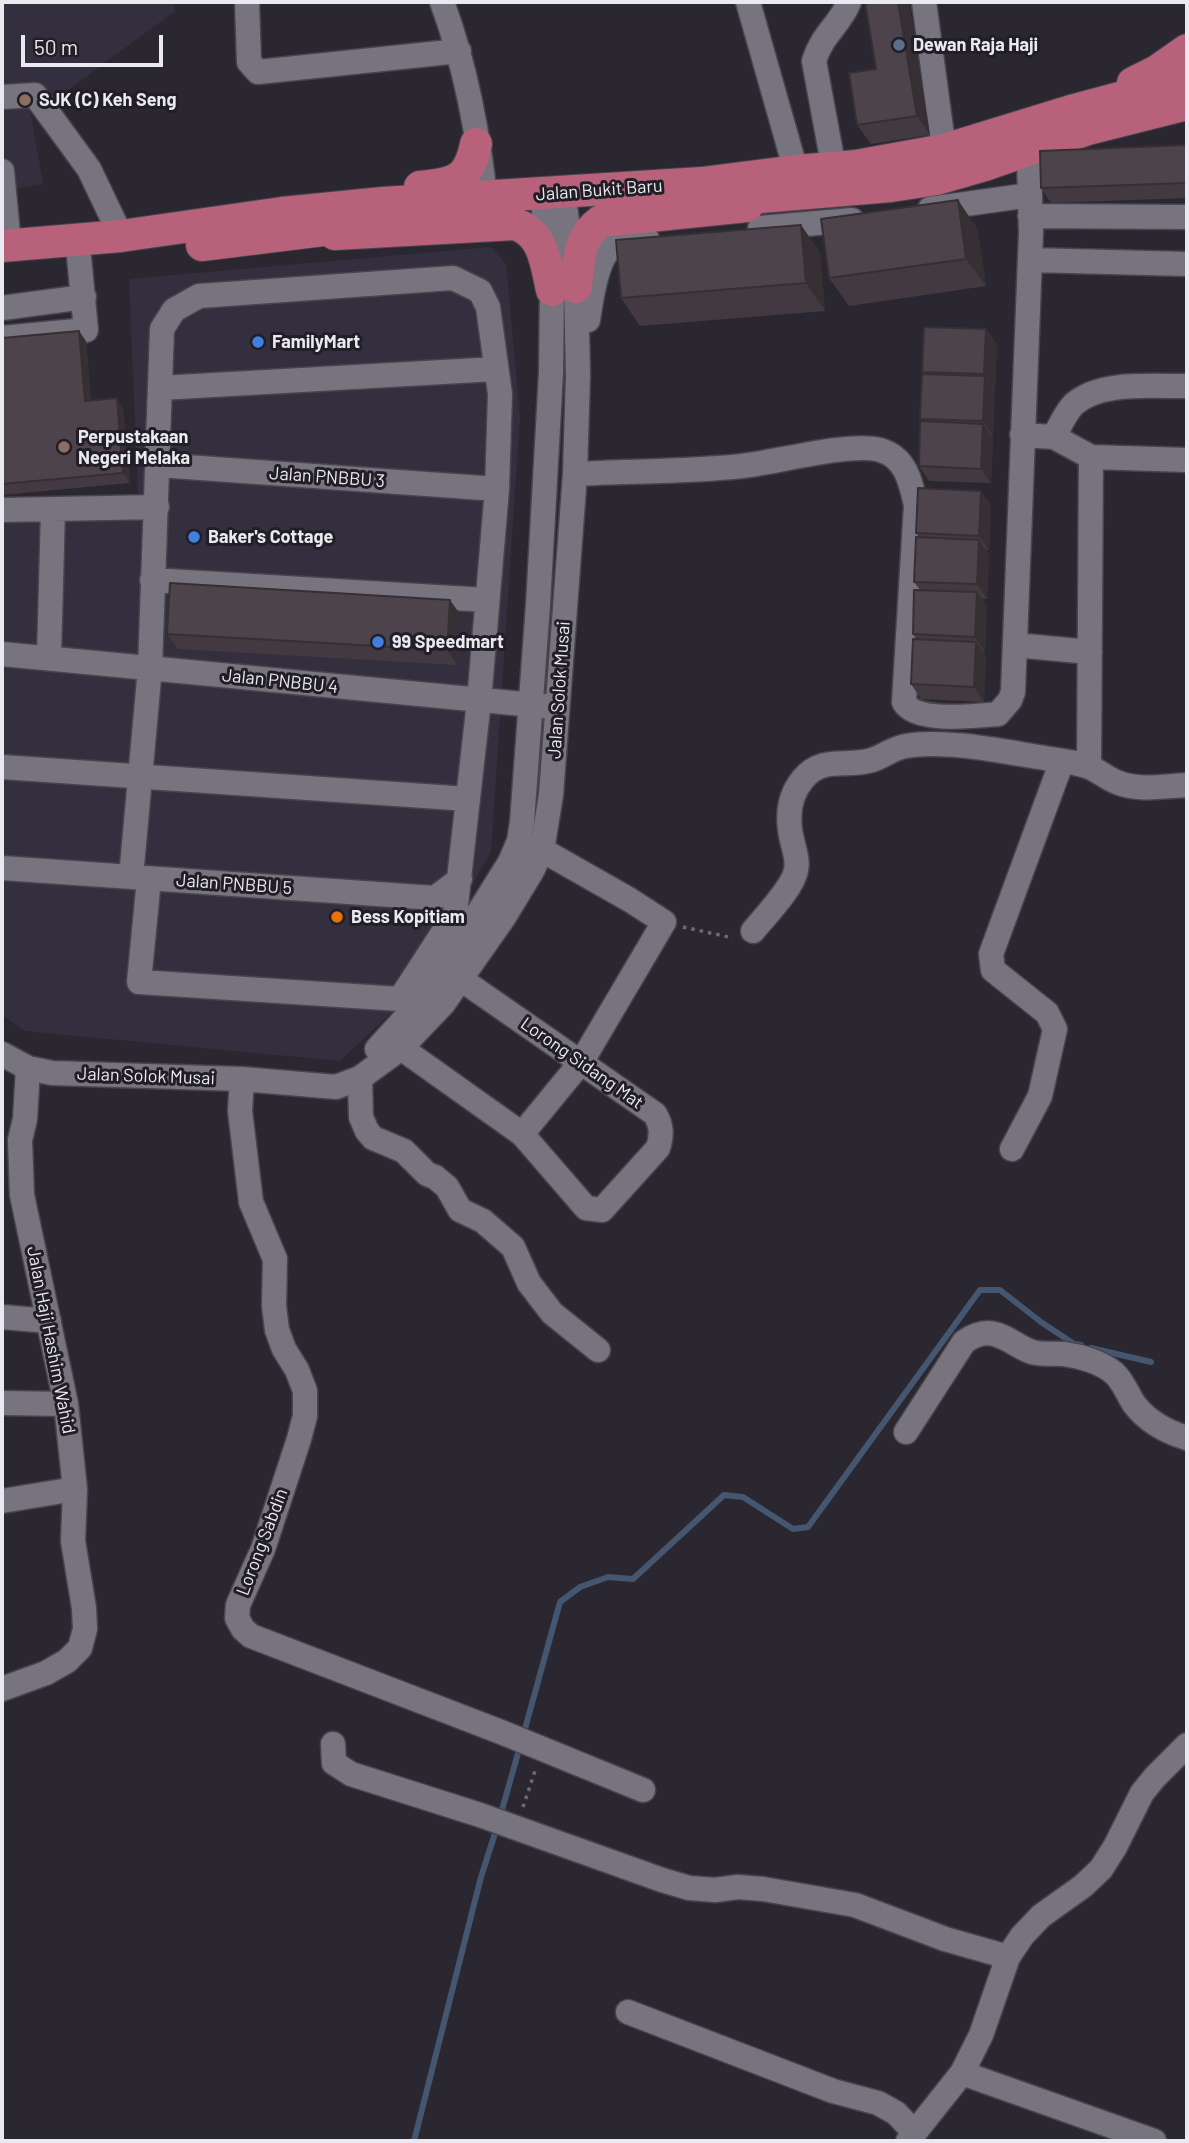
<!DOCTYPE html>
<html>
<head>
<meta charset="utf-8">
<style>
  body { margin:0 }
  #map { position:relative; width:1189px; height:2143px; overflow:hidden; background:#2a2730; font-family:Barlow,sans-serif }
  canvas { display:block }
  .frame { position:absolute; inset:0; border:4px solid #eae9ef; pointer-events:none }
  .scale { position:absolute; left:21px; top:35px; width:142px; height:32px; box-sizing:border-box; border:4px solid #eae9ef; border-top:0; padding-left:9px; font-size:21px; line-height:24px; white-space:nowrap; color:#eae9ef; -webkit-text-stroke:5px #211e27; paint-order:stroke }
</style>
</head>
<body>
<div id="map">
<canvas width="1189" height="2143"></canvas>
<div class="frame"></div>
<div class="scale">50 m</div>
</div>
<script>
const g = document.querySelector('canvas').getContext('2d');
g.lineJoin = 'round';
function fillPath(path, color) {
  g.fillStyle = color;
  g.fill(path, 'evenodd');
}
function stroke(path, color, width, dash) {
  g.strokeStyle = color;
  g.lineWidth = width;
  g.lineCap = dash ? 'butt' : 'round';
  g.setLineDash(dash || []);
  g.stroke(path);
}
function write(font, color, halo, rows, align = 'center') {
  g.font = font + ' Barlow,sans-serif';
  g.lineWidth = 6;
  g.setLineDash([]);
  g.textBaseline = 'middle';
  g.strokeStyle = halo;
  g.fillStyle = color;
  for (const [text, x, y, turn = 0] of rows) {
    g.save();
    g.translate(x, y);
    g.rotate((+turn || 0) * Math.PI / 180);
    g.textAlign = isNaN(turn) ? turn : align;
    if (halo) g.strokeText(text, 0, 0);
    g.fillText(text, 0, 0);
    g.restore();
  }
}
fillPath(new Path2D(`
  M 2,2 L 174,2 L 175,11 L 67,91 L 30,110 L 43,184 L 2,191 Z
  M 491,247 L 506,264 L 520,416 L 491,851 L 411,994 L 340,1061 L 25,1031 L 2,1015 L 2,506 L 138,497 L 129,279 Z`), '#342f3e');
stroke(new Path2D(`
  M 1091,1348 L 1151,1362
  M 523,1736 L 560,1602 L 580,1587 L 608,1577 L 633,1579 L 724,1495 L 743,1497 L 793,1529 L 808,1527 L 980,1290 L 1000,1290 L 1041,1322 L 1074,1344 L 1081,1345
  M 500,1817 L 520,1746
  M 414,2141 L 481,1877 L 497,1827`), '#445670', 6);
const minor = new Path2D(`
  M 247,2 L 249,62 L 258,72 L 459,51
  M 442,2 C 467,69 480,143 487,215
  M 748,2 L 796,171
  M 924,2 L 944,150
  M 2,97 L 35,95 L 89,169 L 121,236
  M 834,169 L 814,61 C 822,34 840,25 849,2
  M 2,171 L 9,245
  M 930,209 L 1030,195
  M 1030,216 L 1187,217
  M 760,228 L 852,220
  M 1030,260 L 1187,264
  M 2,308 L 84,297
  M 588,320 C 591,301 596,256 614,246 C 624,240 635,240 647,239
  M 2,338 L 86,330 L 79,257
  M 160,388 L 496,369
  M 1022,435 L 1054,437 L 1091,457 L 1187,460
  M 1054,437 C 1060,426 1065,413 1074,404 C 1102,380 1153,387 1187,386
  M 158,465 L 497,489
  M 575,474 C 630,471 687,472 742,466 C 778,462 849,442 880,450 C 906,457 911,483 916,505 L 904,702 C 915,723 976,716 998,714 L 1010,700 L 1013,692 L 1031,232 L 1029,162 L 1020,134
  M 2,510 L 157,507
  M 152,580 L 487,600
  M 1015,645 L 1090,652
  M 2,654 L 544,706
  M 49,657 L 53,510
  M 1089,766 L 1091,457
  M 2,767 L 468,799
  M 2,868 L 435,898 L 460,879
  M 131,877 L 150,668 L 162,329 L 174,310 L 199,296 L 453,278 L 480,291 L 488,307 L 500,394 L 497,489 L 479,701 L 455,914 L 400,999 L 139,982 L 149,879
  M 753,931 C 765,916 793,888 796,870 C 798,861 795,853 793,844 C 787,822 787,798 803,779 C 822,755 847,768 872,760 C 884,756 893,748 906,746 C 943,739 1001,751 1039,757 C 1054,760 1071,761 1086,766 C 1097,769 1107,779 1119,783 C 1140,791 1165,786 1187,785
  M 401,1048 L 522,1134 L 586,1208 L 602,1210 L 658,1148 C 662,1135 662,1126 655,1114 L 462,980
  M 377,1049 L 429,992 L 510,862 L 519,841 L 522,822 L 538,605 L 551,373 L 552,290 L 542,193
  M 2,1054 L 28,1068 L 52,1073 L 242,1079 L 336,1087 L 360,1078 L 401,1048 L 443,1004 L 504,917 L 532,871 L 542,850 L 551,795 L 575,474 L 578,375 L 576,287 L 563,192
  M 360,1078 L 361,1117 L 367,1131 L 373,1138 L 404,1151 L 427,1174 L 435,1177 L 447,1187 L 460,1210 L 483,1221 L 513,1247 L 529,1283 L 552,1313 L 598,1350
  M 242,1079 L 240,1111 L 251,1202 L 275,1259 L 274,1306 L 277,1330 L 284,1349 L 297,1370 L 305,1391 L 305,1416 L 299,1439 L 263,1549 L 238,1605 L 237,1618 L 243,1629 L 251,1636 L 501,1732 L 643,1790
  M 522,1134 L 582,1061 L 664,922 L 630,900 L 542,850 L 528,845
  M 1012,1149 L 1040,1096 L 1055,1029 L 1047,1013 L 993,970 L 991,954 L 1062,761
  M 2,1317 L 49,1321
  M 2,1403 L 66,1404
  M 906,1432 L 964,1342 C 971,1337 979,1333 988,1333 C 1005,1334 1017,1347 1032,1352 C 1042,1355 1053,1353 1064,1354 C 1080,1356 1101,1362 1114,1373 C 1123,1381 1127,1393 1134,1404 C 1147,1421 1167,1432 1187,1438
  M 2,1501 L 75,1489
  M 2,1689 L 46,1673 L 67,1661 L 80,1648 L 85,1629 L 84,1608 L 73,1541 L 75,1489 L 66,1404 L 22,1195 L 20,1140 L 25,1119 L 28,1068
  M 333,1744 L 334,1763 L 351,1774 L 480,1815 L 662,1880 L 689,1888 L 715,1890 L 738,1887 L 763,1889 L 855,1905 L 945,1939 L 1008,1957
  M 628,2012 L 833,2091 L 878,2103 L 896,2113 L 915,2133
  M 962,2073 L 1154,2141
  M 908,2141 L 962,2073 L 981,2035 L 1008,1957 L 1022,1936 L 1041,1916 L 1083,1886 L 1101,1869 L 1115,1847 L 1142,1793 L 1155,1777 L 1187,1745`);
const major = new Path2D(`
  M 1133,83 L 1157,71 L 1187,50
  M 420,187 C 455,184 469,180 476,144
  M 725,200 L 891,186 L 937,179 L 985,165 L 1088,129 L 1187,104
  M 335,234 L 515,224 C 544,233 546,264 552,290
  M 202,245 L 356,226
  M 2,246 L 121,236 L 282,213 L 383,203 L 702,183 L 796,171 L 856,166 L 944,150 L 1071,111 L 1187,80
  M 576,287 C 579,260 578,237 601,221 L 747,206`);
stroke(minor, '#47444c', 27);
stroke(major, '#47444c', 34);
stroke(new Path2D(`
  M 683,927 L 733,938
  M 523,1807 L 536,1768`), '#6c6a72', 3.5, [3.5, 5]);
stroke(minor, '#77747f', 24);
stroke(major, '#b7617a', 32);
fillPath(new Path2D(`
  M 865,2 L 930,135 L 871,144 L 857,125 L 876,69 Z
  M 1187,145 L 1187,198 L 1051,203 L 1041,188 Z
  M 977,228 L 986,286 L 849,306 L 829,278 Z
  M 820,252 L 825,311 L 640,326 L 621,298 Z
  M 986,329 L 997,344 L 995,389 L 993,389 L 995,391 L 993,436 L 992,436 L 993,438 L 991,483 L 929,481 L 919,466 L 922,421 L 920,419 L 923,374 L 922,372 Z
  M 2,338 L 86,341 L 91,401 L 123,408 L 130,483 L 2,495 Z
  M 991,505 L 989,550 L 986,550 L 989,555 L 987,599 L 982,599 L 987,607 L 985,652 L 982,651 L 986,657 L 984,702 L 921,699 L 911,684 L 916,639 L 913,634 L 920,590 L 914,582 L 919,537 L 916,533 Z
  M 460,614 L 457,665 L 178,649 L 167,634 Z`), '#423a40');
fillPath(new Path2D(`
  M 898,2 L 909,2 L 930,135 L 917,116 Z
  M 958,200 L 977,228 L 986,286 L 966,259 Z
  M 801,225 L 820,252 L 825,311 L 806,283 Z
  M 986,329 L 997,344 L 995,389 L 984,374 Z
  M 79,331 L 86,341 L 92,411 L 85,401 Z
  M 985,376 L 995,391 L 993,436 L 983,421 Z
  M 117,398 L 123,408 L 130,483 L 123,473 Z
  M 983,424 L 993,438 L 991,483 L 981,469 Z
  M 981,491 L 991,505 L 989,550 L 979,536 Z
  M 979,540 L 989,555 L 987,599 L 977,584 Z
  M 977,592 L 987,607 L 985,652 L 975,637 Z
  M 450,600 L 460,614 L 457,665 L 447,650 Z
  M 976,642 L 986,657 L 984,702 L 974,687 Z`), '#362f34');
const building = new Path2D(`
  M 865,2 L 898,2 L 917,116 L 857,125 L 849,73 L 876,69 Z
  M 1187,145 L 1187,183 L 1041,188 L 1040,151 Z
  M 958,200 L 966,259 L 829,278 L 821,219 Z
  M 801,225 L 806,283 L 621,298 L 616,240 Z
  M 924,327 L 986,329 L 984,374 L 922,372 Z
  M 79,331 L 85,401 L 117,398 L 123,473 L 2,484 L 2,338 Z
  M 922,374 L 985,376 L 983,421 L 920,419 Z
  M 920,421 L 983,424 L 981,469 L 919,466 Z
  M 918,488 L 981,491 L 979,536 L 916,533 Z
  M 916,537 L 979,540 L 977,584 L 914,582 Z
  M 170,583 L 450,600 L 447,650 L 167,634 Z
  M 914,590 L 977,592 L 975,637 L 913,634 Z
  M 913,639 L 976,642 L 974,687 L 911,684 Z`);
fillPath(building, '#4d434b');
stroke(building, '#362f34', 2);
for (const [x, y, r, color] of [
  [899,45,7,"#5c6f8a"],
  [25,100,7,"#8d6e63"],
  [258,342,7,"#3f7fe0"],
  [64,447,7,"#8d6e63"],
  [194,537,7,"#3f7fe0"],
  [378,642,7,"#3f7fe0"],
  [337,917,7,"#e8710a"]
]) {
  const dot = new Path2D();
  dot.arc(x, y, r, 0, 2 * Math.PI);
  g.fillStyle = color;
  g.fill(dot);
  stroke(dot, '#211e27', 2.5);
}
write('bold 18px', '#eae9ef', '#211e27', [
  ["Dewan Raja Haji",913,45],
  ["SJK (C) Keh Seng",39,100],
  ["FamilyMart",272,342],
  ["Perpustakaan",78,437],
  ["Negeri Melaka",78,458],
  ["Baker's Cottage",208,537],
  ["99 Speedmart",392,642],
  ["Bess Kopitiam",351,917]
], 'left');
write('18px', '#eae9ef', '#211e27', [
  ["Jalan Bukit Baru",599,190,-4],
  ["Jalan PNBBU 3",327,477,4],
  ["Jalan PNBBU 4",280,681,6],
  ["Jalan Solok Musai",559,690,-86],
  ["Jalan PNBBU 5",234,884,4],
  ["Lorong Sidang Mat",582,1063,35],
  ["Jalan Solok Musai",146,1076,2],
  ["Jalan Haji Hashim Wahid",51,1340,79],
  ["Lorong Sabdin",262,1542,-69]
]);
</script>
</body>
</html>
